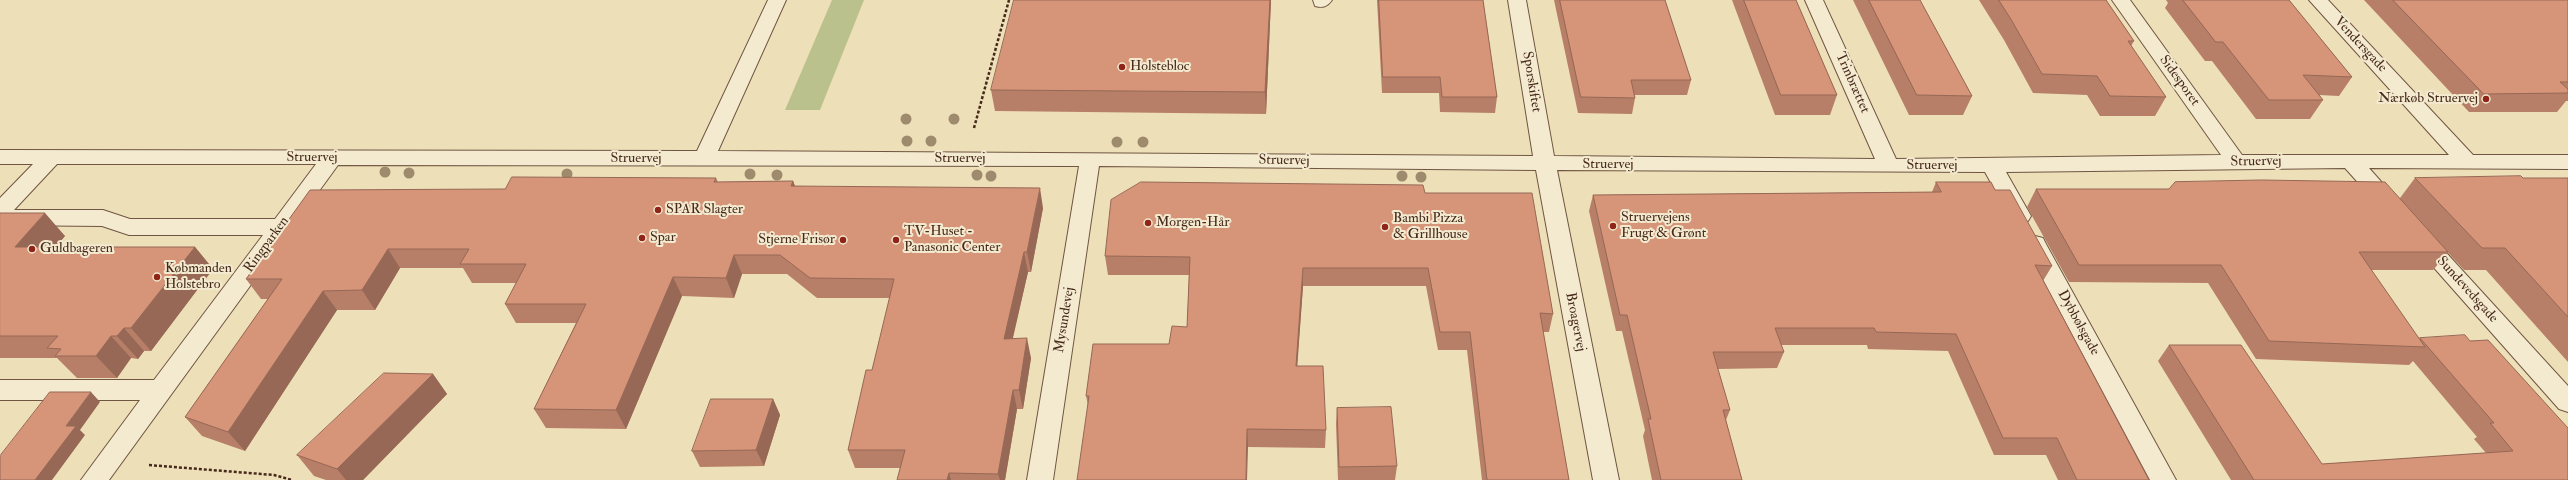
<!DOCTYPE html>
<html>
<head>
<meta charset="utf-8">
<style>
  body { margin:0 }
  canvas { display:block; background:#eddfb7 }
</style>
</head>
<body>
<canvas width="2568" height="480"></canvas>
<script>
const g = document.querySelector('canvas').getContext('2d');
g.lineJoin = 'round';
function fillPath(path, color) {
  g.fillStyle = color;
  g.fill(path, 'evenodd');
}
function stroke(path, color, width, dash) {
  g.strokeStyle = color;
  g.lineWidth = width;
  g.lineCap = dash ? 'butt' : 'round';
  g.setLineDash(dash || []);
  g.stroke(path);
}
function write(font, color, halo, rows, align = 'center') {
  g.font = font + ' "IM FELL Double Pica",serif';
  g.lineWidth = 4;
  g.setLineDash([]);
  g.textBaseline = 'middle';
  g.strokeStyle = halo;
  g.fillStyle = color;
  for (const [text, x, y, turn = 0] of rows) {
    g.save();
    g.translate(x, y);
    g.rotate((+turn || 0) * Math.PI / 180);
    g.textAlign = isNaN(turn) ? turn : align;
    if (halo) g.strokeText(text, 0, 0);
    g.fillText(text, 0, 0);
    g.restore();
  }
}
fillPath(new Path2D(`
  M 832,0 L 864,0 L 820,110 L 785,110 Z`), '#bbc18c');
const minor = new Path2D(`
  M 768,0 L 786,0 L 718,151 L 1533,156 L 1508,0 L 1526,0 L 1554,156 L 1875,159 L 1805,0 L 1823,0 L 1896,159 L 2221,155 L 2112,0 L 2130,0 L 2242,155 L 2449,155 L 2309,0 L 2328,0 L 2473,155 L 2568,155 L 2568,169 L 2369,168 L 2400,203 L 2397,208 L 2389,210 L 2381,208 L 2345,168 L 2006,172 L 2031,216 L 2028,221 L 2020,224 L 2012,221 L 1985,172 L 1557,170 L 1619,480 L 1593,480 L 1536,170 L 1099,166 L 1053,480 L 1027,480 L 1079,166 L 338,165 L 109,480 L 81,480 L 140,400 L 0,400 L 0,380 L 154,380 L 263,235 L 129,235 L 102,226 L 0,225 L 0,198 L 33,164 L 0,164 L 0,150 L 697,151 ZM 57,164 L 316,164 L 275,219 L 130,219 L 103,210 L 14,210 Z
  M 1313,0 L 1332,0 C 1327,7 1323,8 1315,6 Z
  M 2421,231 L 2429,234 L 2568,386 L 2568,412 L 2559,409 L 2413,244 L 2410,239 L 2413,234 Z
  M 2035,236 L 2043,238 L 2046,244 L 2176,480 L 2150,480 L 2024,244 L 2027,238 Z`);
stroke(minor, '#705642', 2);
stroke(new Path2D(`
  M 974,128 L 1009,0
  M 149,465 L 274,475 L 292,480`), '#46291b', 2.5, [3, 2]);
fillPath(minor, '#f3ead0');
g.fillStyle = '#9e8b6e';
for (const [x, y] of [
  [906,119],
  [954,119],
  [907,141],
  [931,141],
  [1117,142],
  [1143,142],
  [385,172],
  [409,173],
  [567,174],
  [750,174],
  [777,175],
  [977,175],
  [991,176],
  [1402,176],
  [1421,177]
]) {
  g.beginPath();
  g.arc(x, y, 5.5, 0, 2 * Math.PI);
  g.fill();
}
fillPath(new Path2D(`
  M 1271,0 L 1266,114 L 995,111 L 991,90 Z
  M 1377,0 L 1483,0 L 1497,97 L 1495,113 L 1440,112 L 1439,93 L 1382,93 Z
  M 1554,0 L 1665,0 L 1691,80 L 1687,95 L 1635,95 L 1635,98 L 1632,114 L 1578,113 Z
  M 1732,0 L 1796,0 L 1837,95 L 1830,115 L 1775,115 Z
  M 1853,0 L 1920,0 L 1972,96 L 1963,115 L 1909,115 Z
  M 1979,0 L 2106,0 L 2134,41 L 2131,46 L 2166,97 L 2155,116 L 2100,116 L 2087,95 L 2033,93 L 2004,40 Z
  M 2166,0 L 2289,0 L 2352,77 L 2339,96 L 2319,95 L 2323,100 L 2310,119 L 2256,119 L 2212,61 L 2205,61 L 2165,8 L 2168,3 Z
  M 2364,0 L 2568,0 L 2568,101 L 2566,101 L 2557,112 L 2469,112 Z
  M 716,178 L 718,182 L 793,181 L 795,186 L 1043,208 L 1031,272 L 1028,272 L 1013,338 L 1031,358 L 1023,409 L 1017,409 L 1005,480 L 897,480 L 900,468 L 855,468 L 848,450 L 872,370 L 890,298 L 817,298 L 787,274 L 742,274 L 734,298 L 682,296 L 626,429 L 546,428 L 534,409 L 576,323 L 516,323 L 505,304 L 516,283 L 472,283 L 463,268 L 400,268 L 375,310 L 337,310 L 245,451 L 202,436 L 185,417 L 268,299 L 261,299 L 246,279 L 505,189 Z
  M 2415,178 L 2568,178 L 2568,362 L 2486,270 L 2464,270 L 2448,253 L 2433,270 L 2371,270 L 2419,339 L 2420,338 L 2568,480 L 2231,480 L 2158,361 L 2169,345 L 2322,464 L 2486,453 L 2474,439 L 2477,437 L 2413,361 L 2409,365 L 2256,359 L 2208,283 L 2069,282 L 2027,207 L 2036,189 L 2169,189 L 2400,198 Z
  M 1936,182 L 1995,190 L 2052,266 L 2043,281 L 2149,480 L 2058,480 L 2046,455 L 1994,455 L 1948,351 L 1868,349 L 1867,345 L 1781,345 L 1784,352 L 1777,368 L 1718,369 L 1730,410 L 1726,420 L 1742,480 L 1652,480 L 1643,436 L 1645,430 L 1622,331 L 1616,331 L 1589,211 L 1593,195 L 1932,192 Z
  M 1425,193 L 1553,314 L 1549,332 L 1543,332 L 1569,480 L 1482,480 L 1467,350 L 1438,350 L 1426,286 L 1303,286 L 1297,366 L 1326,430 L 1325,448 L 1248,447 L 1088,405 L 1086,396 L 1169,344 L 1187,327 L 1189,275 L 1108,275 L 1105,256 Z
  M 0,213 L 65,236 L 56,247 L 195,247 L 213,269 L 151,351 L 144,351 L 138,359 L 131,358 L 117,378 L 77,378 L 57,358 L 0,358 Z
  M 433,374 L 447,394 L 363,480 L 326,480 L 314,476 L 297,455 Z
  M 773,399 L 780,415 L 764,466 L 700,467 L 692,451 Z
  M 1337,408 L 1397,466 L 1395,480 L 1338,480 L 1336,424 Z`), '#b87f68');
fillPath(new Path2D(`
  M 1270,0 L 1271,0 L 1266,114 L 1265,92 Z
  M 793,181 L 800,200 L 791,186 Z
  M 1040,188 L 1043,208 L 1031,272 L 1027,252 Z
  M 45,213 L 65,236 L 36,269 L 15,247 Z
  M 195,247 L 213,269 L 151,351 L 131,328 Z
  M 388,249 L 400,268 L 375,310 L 362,290 Z
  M 1024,252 L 1028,272 L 1008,358 L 1004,339 Z
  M 734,255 L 742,274 L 734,298 L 726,278 Z
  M 1303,268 L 1303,286 L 1296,384 L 1296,366 Z
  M 673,277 L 682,296 L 626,429 L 616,410 Z
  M 323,291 L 337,310 L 245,451 L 228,432 Z
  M 124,328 L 144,351 L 138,359 L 117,336 Z
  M 111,336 L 131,358 L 117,378 L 96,356 Z
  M 1027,338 L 1031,358 L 1023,409 L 1019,390 Z
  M 433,374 L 447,394 L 363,480 L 346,480 L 337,469 Z
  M 1013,390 L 1017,409 L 1005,480 L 1000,480 L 998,474 Z
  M 91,392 L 100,402 L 80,430 L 85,435 L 52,480 L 35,480 L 66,426 Z
  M 773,399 L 780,415 L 764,466 L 756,450 Z
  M 1247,429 L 1248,447 L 1247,480 L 1246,480 Z
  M 949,473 L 951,480 L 947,480 Z`), '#966855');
const building = new Path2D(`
  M 1014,0 L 1270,0 L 1265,92 L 991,90 Z
  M 1379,0 L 1483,0 L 1497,97 L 1442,97 L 1440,77 L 1383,77 Z
  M 1560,0 L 1665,0 L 1691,80 L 1631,80 L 1635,98 L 1581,97 Z
  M 1744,0 L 1796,0 L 1837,95 L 1781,95 Z
  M 1869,0 L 1920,0 L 1972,96 L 1917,95 Z
  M 1999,0 L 2106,0 L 2134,41 L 2128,41 L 2166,97 L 2110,96 L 2097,76 L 2042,74 L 2012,21 Z
  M 2183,0 L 2289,0 L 2352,77 L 2303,75 L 2323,100 L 2269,100 L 2223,42 L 2216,42 Z
  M 2393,0 L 2568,0 L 2568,82 L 2560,82 L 2568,89 L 2568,93 L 2484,94 Z
  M 2521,176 L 2523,178 L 2568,178 L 2568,317 L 2505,248 L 2482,248 L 2415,178 Z
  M 512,177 L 716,178 L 714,182 L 793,181 L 791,186 L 1040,188 L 1027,252 L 1024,252 L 1004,339 L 1027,338 L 1019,390 L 1013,390 L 998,474 L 949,473 L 947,480 L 897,480 L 905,450 L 848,450 L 866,370 L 872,370 L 894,279 L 810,278 L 780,255 L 734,255 L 726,278 L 673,277 L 616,410 L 534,409 L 586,304 L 505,304 L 526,264 L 460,264 L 469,249 L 388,249 L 362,290 L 323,291 L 228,432 L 185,417 L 282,279 L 246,279 L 310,190 L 505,189 Z
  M 2262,180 L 2385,182 L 2448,252 L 2359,252 L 2425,347 L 2269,341 L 2221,265 L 2079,265 L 2036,189 L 2169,189 L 2175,182 Z
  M 1141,182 L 1423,185 L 1425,193 L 1532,193 L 1553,314 L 1540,313 L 1569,480 L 1487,480 L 1470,332 L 1440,332 L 1428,268 L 1303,268 L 1296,366 L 1323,366 L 1326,430 L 1247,429 L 1246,480 L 1077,480 L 1089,396 L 1086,396 L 1093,344 L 1169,344 L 1172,326 L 1187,327 L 1190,257 L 1105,256 L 1111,200 Z
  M 1936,182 L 1991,182 L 1995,190 L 2010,190 L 2052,266 L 2035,265 L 2149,480 L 2077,480 L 2057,438 L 2003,438 L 1956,334 L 1876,332 L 1874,328 L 1775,328 L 1784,352 L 1713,352 L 1730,410 L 1723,410 L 1742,480 L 1661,480 L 1648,419 L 1651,419 L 1627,315 L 1620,315 L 1593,195 L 1941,192 Z
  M 0,213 L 45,213 L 15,247 L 195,247 L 131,328 L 124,328 L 117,336 L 111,336 L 96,356 L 55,356 L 61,349 L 47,348 L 58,336 L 0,336 Z
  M 2465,335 L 2470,341 L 2488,340 L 2568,428 L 2568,480 L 2254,480 L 2169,345 L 2241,345 L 2322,464 L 2513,451 L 2490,423 L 2494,423 L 2420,338 Z
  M 384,373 L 433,374 L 337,469 L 297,455 Z
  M 50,392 L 91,392 L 66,426 L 76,426 L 35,480 L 0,480 L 0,456 Z
  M 711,399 L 773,399 L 756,450 L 692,451 Z
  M 1391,407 L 1397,466 L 1339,467 L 1337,408 Z`);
fillPath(building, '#d69479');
stroke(building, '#966855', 1);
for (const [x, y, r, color] of [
  [1122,67,4,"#8f2418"],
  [2486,99,4,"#8f2418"],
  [658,210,4,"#8f2418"],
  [1148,223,4,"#8f2418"],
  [1613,226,4,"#8f2418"],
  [1385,227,4,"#8f2418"],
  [642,238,4,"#8f2418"],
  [843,240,4,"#8f2418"],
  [896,240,4,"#8f2418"],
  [32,249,4,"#8f2418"],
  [157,277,4,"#8f2418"]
]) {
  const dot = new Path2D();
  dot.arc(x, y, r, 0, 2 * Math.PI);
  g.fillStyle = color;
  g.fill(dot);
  stroke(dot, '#f3ead0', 1.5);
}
write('14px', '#46291b', '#f3ead0', [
  ["Vendersgade",2360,45,47],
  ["Sidesporet",2179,81,54],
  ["Sporskiftet",1531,82,81],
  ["Trinbrættet",1852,83,66],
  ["Struervej",312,158],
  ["Struervej",636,159],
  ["Struervej",960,159],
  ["Struervej",1284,161,1],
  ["Struervej",2256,162,-1],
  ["Struervej",1608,165],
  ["Struervej",1932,166],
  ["Ringparken",267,245,-54],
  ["Sundevedsgade",2467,290,48],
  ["Mysundevej",1065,320,-81],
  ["Broagervej",1575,322,79],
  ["Dybbølsgade",2078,323,61]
]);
write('14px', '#46291b', '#f3ead0', [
  ["Holstebloc",1130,67],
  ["Nærkøb Struervej",2478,99,"right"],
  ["SPAR Slagter",666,210],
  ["Struervejens",1621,218],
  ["Frugt & Grønt",1621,234],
  ["Bambi Pizza",1393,219],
  ["& Grillhouse",1393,235],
  ["Morgen-Hår",1156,223],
  ["TV-Huset -",904,232],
  ["Panasonic Center",904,248],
  ["Spar",650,238],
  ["Stjerne Frisør",835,240,"right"],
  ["Guldbageren",40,249],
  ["Købmanden",165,269],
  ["Holstebro",165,285]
], 'left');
</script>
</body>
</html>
